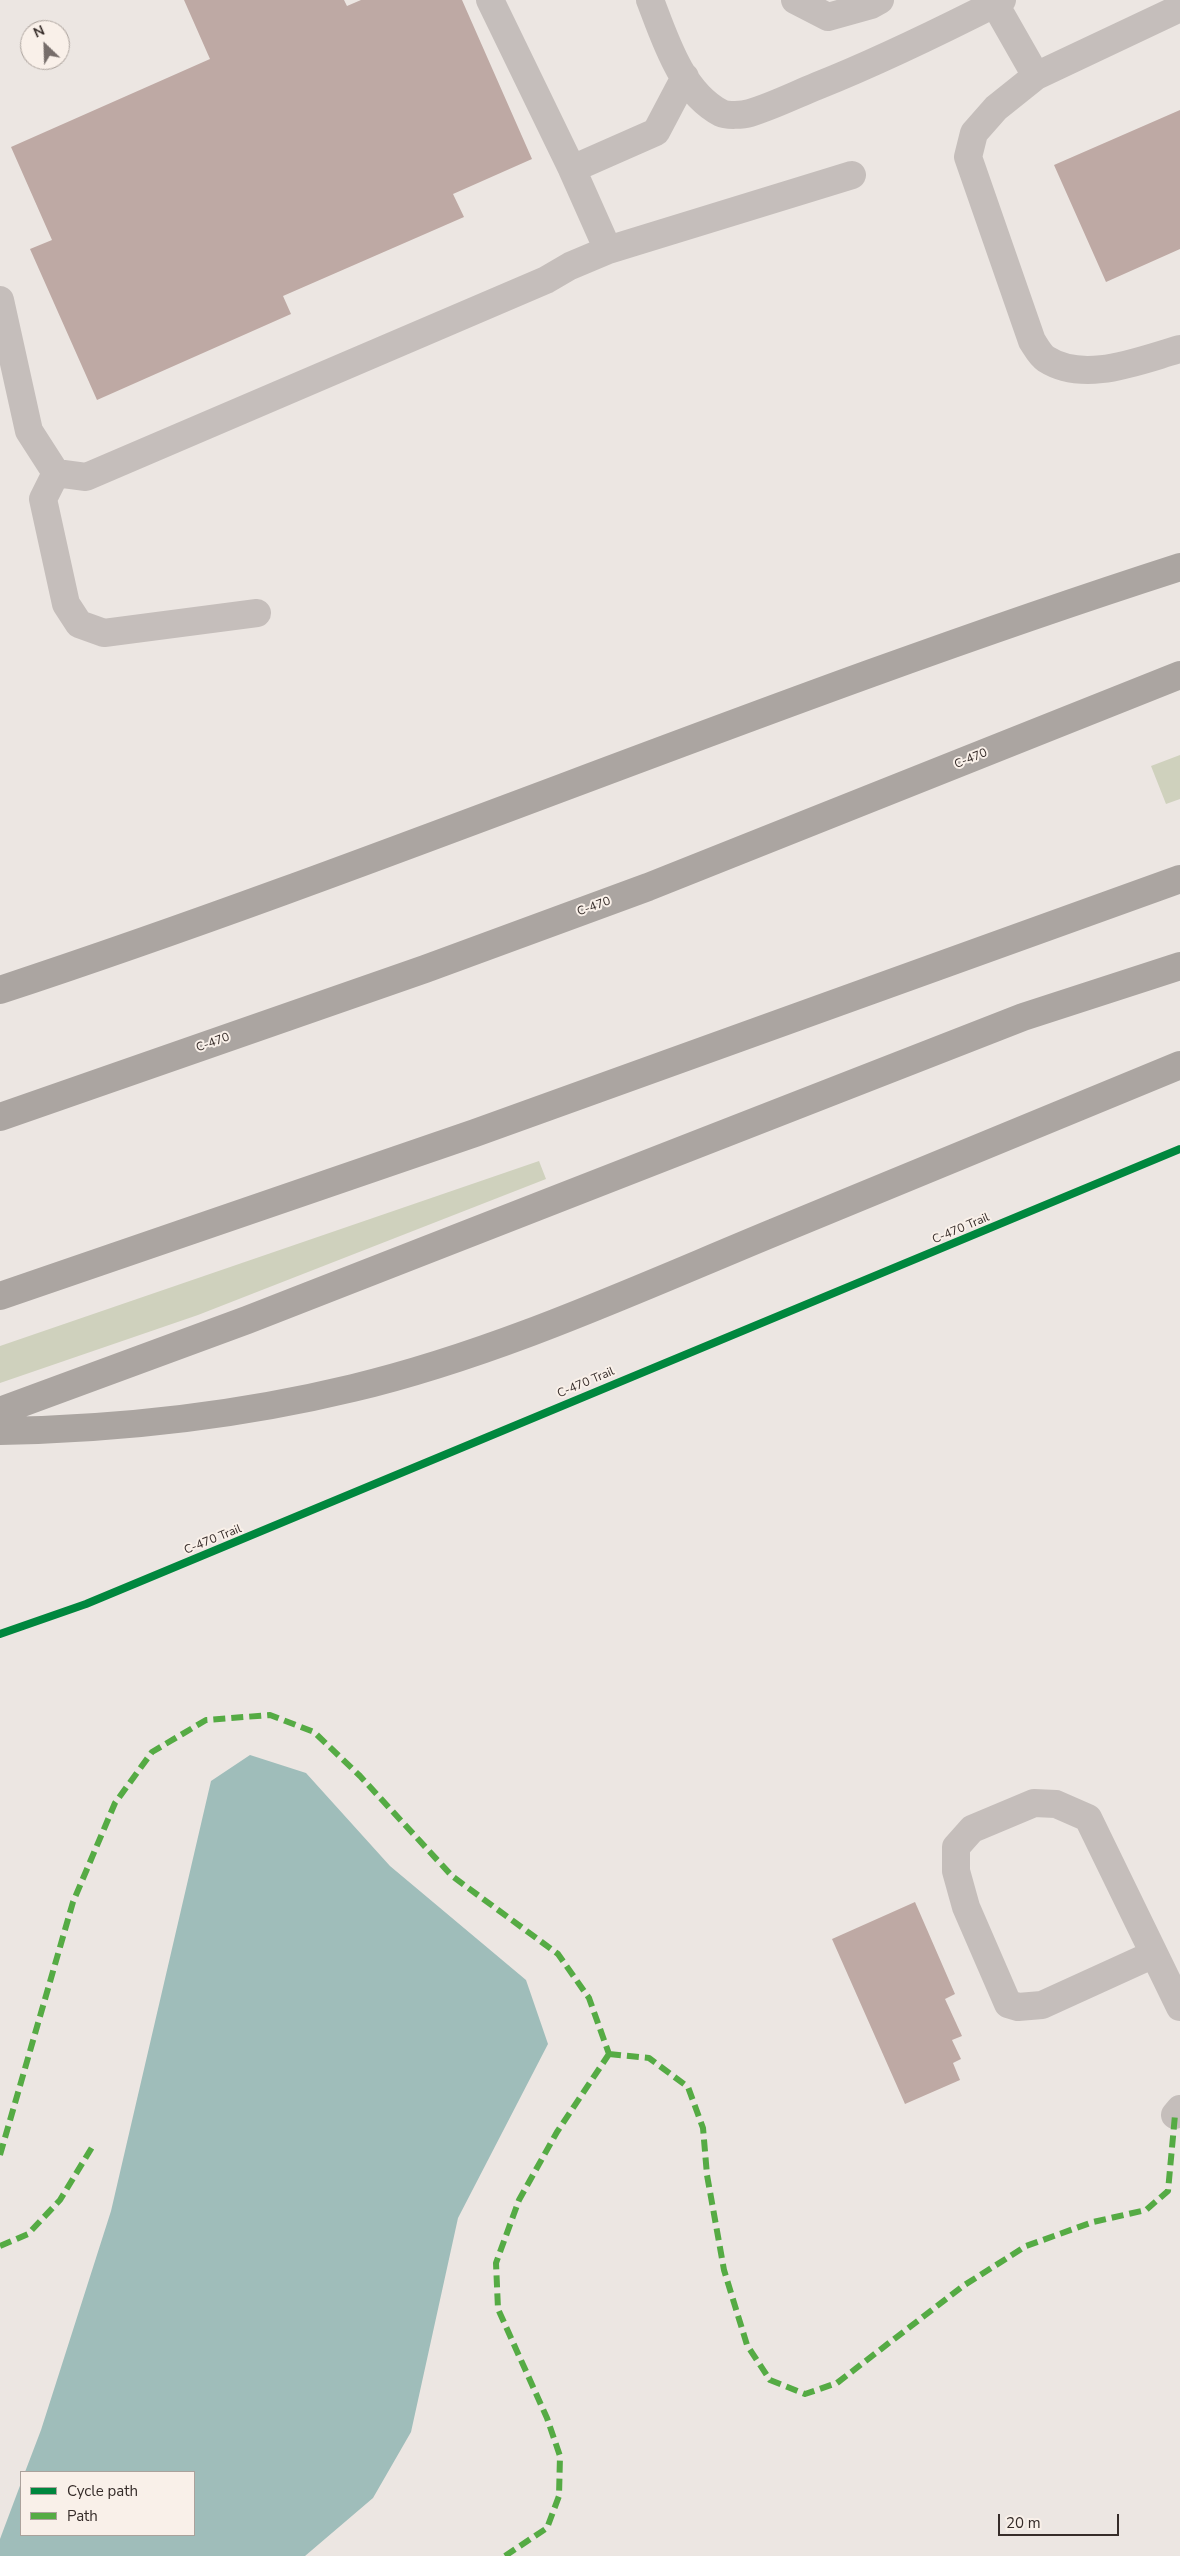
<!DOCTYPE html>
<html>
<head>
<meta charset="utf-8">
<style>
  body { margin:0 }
  #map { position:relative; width:1180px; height:2556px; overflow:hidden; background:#ece6e2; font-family:"Nunito Sans",sans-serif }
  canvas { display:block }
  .legend { position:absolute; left:20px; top:2471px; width:175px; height:65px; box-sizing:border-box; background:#f9f0e9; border:1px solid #aba29c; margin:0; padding:6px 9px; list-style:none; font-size:15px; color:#362c29 }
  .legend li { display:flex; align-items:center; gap:10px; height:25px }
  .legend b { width:25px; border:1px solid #aba29c }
  .north { position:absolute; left:20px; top:20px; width:50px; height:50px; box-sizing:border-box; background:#f9f0e9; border:1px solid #aba29c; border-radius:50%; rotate:336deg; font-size:14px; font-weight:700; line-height:20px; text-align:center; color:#362c29 }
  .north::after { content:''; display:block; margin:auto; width:18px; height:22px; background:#766d6a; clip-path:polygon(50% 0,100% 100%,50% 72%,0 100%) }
  .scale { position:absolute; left:998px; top:2514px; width:121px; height:22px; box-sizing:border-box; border:2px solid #362c29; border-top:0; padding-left:6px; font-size:15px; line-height:18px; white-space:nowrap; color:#362c29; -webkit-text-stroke:4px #f9f0e9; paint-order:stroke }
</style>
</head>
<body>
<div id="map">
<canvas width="1180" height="2556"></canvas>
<ul class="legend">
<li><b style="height:6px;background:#00873e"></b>Cycle path</li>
<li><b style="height:6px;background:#55ab44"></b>Path</li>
</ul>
<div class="north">N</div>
<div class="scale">20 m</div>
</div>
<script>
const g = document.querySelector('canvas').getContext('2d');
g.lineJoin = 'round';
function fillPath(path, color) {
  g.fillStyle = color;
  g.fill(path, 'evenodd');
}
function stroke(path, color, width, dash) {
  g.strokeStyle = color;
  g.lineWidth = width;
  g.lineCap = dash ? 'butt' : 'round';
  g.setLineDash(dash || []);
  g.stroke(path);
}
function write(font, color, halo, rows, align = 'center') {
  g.font = font + ' "Nunito Sans",sans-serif';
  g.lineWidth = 4;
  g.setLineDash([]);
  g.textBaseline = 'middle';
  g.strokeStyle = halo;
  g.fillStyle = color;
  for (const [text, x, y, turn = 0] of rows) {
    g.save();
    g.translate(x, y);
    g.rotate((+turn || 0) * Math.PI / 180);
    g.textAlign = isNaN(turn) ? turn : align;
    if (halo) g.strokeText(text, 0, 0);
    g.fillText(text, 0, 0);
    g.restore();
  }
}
fillPath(new Path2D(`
  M 1180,755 L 1180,799 L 1166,804 L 1151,766 Z
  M 539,1161 L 546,1179 L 198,1315 L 0,1383 L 0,1346 Z`), '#cfd1bd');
fillPath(new Path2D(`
  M 250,1755 L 306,1773 L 390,1866 L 526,1980 L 548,2044 L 458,2218 L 411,2432 L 373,2498 L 305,2556 L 0,2556 L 0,2539 L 21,2483 L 21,2535 L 194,2535 L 194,2472 L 25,2472 L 41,2430 L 111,2211 L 211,1781 Z`), '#9fbdba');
fillPath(new Path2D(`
  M 184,0 L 344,0 L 347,6 L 361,0 L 462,0 L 532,159 L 453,194 L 464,217 L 283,296 L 291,314 L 97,400 L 30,249 L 52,240 L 11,147 L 210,59 Z
  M 1180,110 L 1180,249 L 1106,282 L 1054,165 Z
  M 915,1902 L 955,1994 L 945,1999 L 962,2036 L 952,2040 L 961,2059 L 953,2063 L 960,2080 L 905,2104 L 832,1939 Z`), '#bea9a4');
stroke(new Path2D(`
  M 650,0 C 665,39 681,92 721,113 C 727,116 743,115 750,113 C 773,106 795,95 817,86 C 880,61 941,31 1002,0
  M 795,0 L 828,17 L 871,5 L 880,0
  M 995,4 L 1036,76 L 1180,8
  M 1036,76 L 996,108 L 974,133 L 968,157 L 1032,341 C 1036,347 1040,355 1046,359 C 1085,384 1140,360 1180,349
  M 572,169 L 656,132 L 685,77
  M 608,250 L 852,175
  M 0,300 L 29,431 L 56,473 L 86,477 L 546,280 L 570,266 L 608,250 L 572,169 L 490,0
  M 56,473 L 43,499 L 66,604 L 79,624 L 104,633 L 257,613
  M 1154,1954 L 1042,2005 L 1018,2007 L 1008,2004 L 966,1907 L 956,1871 L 956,1847 L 972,1829 L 1034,1803 L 1056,1804 L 1088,1818 L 1180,2007
  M 1175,2115 L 1180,2109`), '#c5bebb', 28);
stroke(new Path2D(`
  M 0,990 C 397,859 782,695 1180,567
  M 0,1117 L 425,969 L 648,887 L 1180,675
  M 0,1296 L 475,1133 L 1180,879
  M 0,1411 L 247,1320 L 1023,1017 L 1180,966
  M 0,1431 C 119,1429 237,1416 353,1388 C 499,1353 637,1289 775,1232 C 910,1176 1045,1120 1180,1065`), '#aba5a1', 28);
stroke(new Path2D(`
  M 609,2054 L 649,2058 L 688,2087 L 703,2128 L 707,2175 L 724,2270 L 747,2345 L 770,2380 L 805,2394 L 837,2383 L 963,2286 L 1026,2246 L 1093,2222 L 1146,2210 L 1168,2191 L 1175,2115
  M 0,2155 L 73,1902 L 115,1803 L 152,1752 L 206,1720 L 270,1715 L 314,1732 L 360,1776 L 452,1876 L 558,1954 L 589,1998 L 609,2054
  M 0,2246 L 28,2234 L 60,2200 L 94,2144
  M 505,2556 L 547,2528 L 559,2496 L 560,2456 L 547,2418 L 498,2309 L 496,2263 L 519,2200 L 557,2132 L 609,2054`), '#55ab44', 6, [12, 6]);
stroke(new Path2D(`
  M 0,1634 L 86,1604 L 1180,1149`), '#00873e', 8);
write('12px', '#362c29', '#f9f0e9', [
  ["C-470",971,759,-22],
  ["C-470",594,907,-20],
  ["C-470",213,1043,-20],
  ["C-470 Trail",961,1229,-23],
  ["C-470 Trail",586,1383,-23],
  ["C-470 Trail",213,1540,-22]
]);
</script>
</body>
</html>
